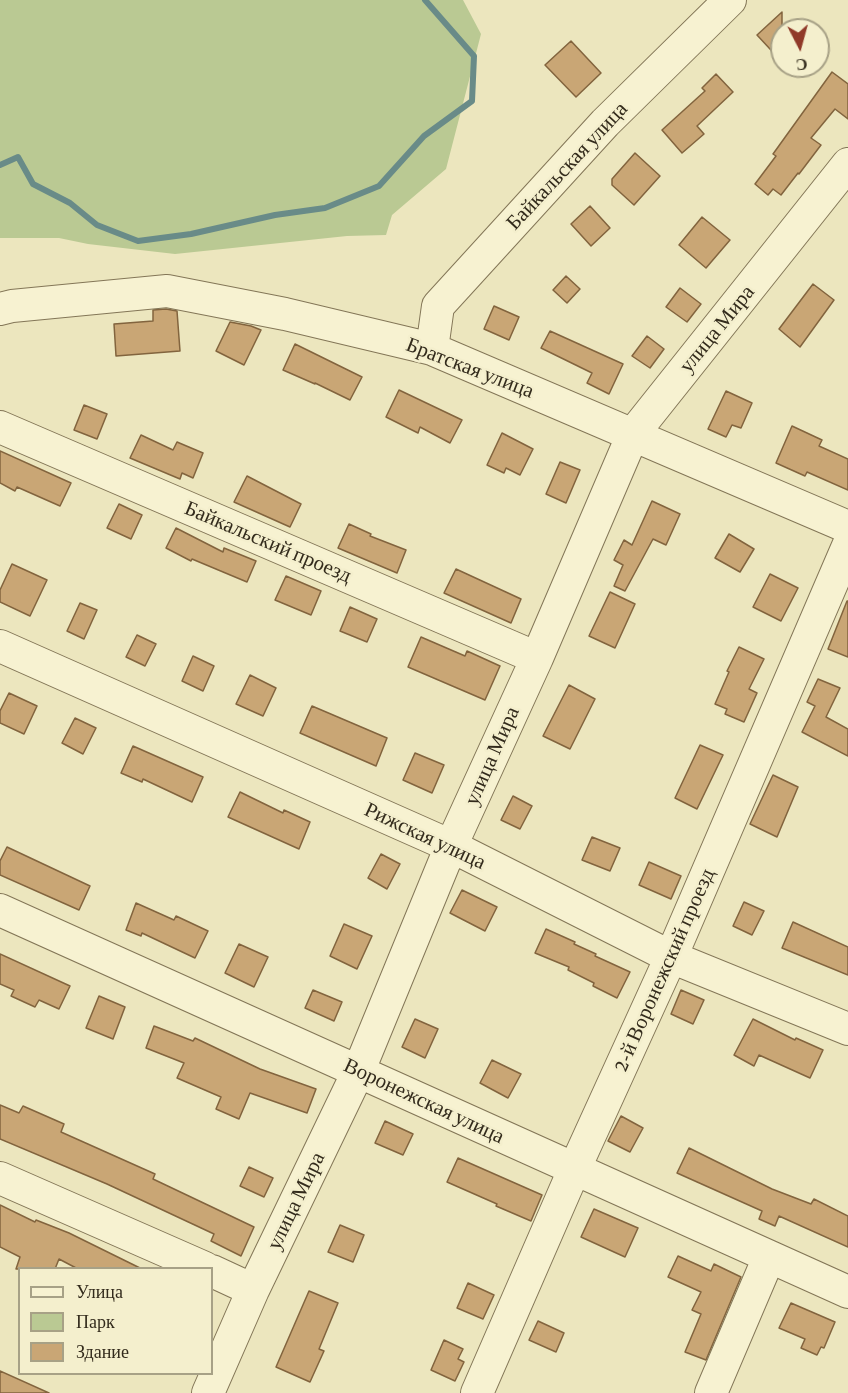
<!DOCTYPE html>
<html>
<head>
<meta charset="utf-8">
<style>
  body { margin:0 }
  #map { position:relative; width:848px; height:1393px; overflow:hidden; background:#ece6be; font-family:"Crimson Pro",serif }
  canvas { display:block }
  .legend { position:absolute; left:18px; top:1267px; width:195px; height:108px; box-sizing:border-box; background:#f4efcd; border:2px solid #a7a186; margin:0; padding:8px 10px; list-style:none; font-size:18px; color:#332b1c }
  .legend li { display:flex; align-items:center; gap:12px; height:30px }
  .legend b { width:30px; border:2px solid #a7a186 }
  .north { position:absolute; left:770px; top:18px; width:60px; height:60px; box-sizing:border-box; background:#f4efcd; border:2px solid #a7a186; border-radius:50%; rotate:174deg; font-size:16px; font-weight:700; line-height:24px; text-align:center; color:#332b1c }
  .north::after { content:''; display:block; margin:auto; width:21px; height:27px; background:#903a29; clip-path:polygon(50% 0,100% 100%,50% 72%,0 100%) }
</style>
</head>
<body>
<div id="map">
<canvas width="848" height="1393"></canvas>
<ul class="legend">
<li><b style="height:8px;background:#f7f2d1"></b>Улица</li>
<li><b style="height:16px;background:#bac993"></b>Парк</li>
<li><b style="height:16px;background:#c9a675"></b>Здание</li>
</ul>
<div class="north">С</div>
</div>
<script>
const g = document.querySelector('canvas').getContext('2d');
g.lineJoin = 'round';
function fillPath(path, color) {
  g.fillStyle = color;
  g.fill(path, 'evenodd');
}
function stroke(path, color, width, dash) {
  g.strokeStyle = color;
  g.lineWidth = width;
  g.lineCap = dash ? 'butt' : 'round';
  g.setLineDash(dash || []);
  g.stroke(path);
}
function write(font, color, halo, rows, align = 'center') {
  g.font = font + ' "Crimson Pro",serif';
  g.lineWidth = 5;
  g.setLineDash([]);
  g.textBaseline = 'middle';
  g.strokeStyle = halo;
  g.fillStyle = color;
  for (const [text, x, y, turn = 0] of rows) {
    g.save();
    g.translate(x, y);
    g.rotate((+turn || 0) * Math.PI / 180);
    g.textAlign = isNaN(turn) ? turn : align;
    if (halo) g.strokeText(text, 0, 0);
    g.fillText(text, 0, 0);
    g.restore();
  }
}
fillPath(new Path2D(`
  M 0,0 L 463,0 L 481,34 L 446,169 L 392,215 L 386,235 L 347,236 L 175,254 L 88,244 L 59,238 L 0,238 Z`), '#bac993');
stroke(new Path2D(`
  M 0,165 L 18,157 L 33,184 L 70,203 L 97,225 L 138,241 L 191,234 L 275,215 L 325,208 L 379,186 L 424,136 L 472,101 L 474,56 L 425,0`), '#698b88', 6);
const building = new Path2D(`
  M 782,12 L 782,62 L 757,35 Z
  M 571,41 L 601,73 L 576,97 L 545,65 Z
  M 832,72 L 848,84 L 848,119 L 835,109 L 811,138 L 821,145 L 799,174 L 798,173 L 781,195 L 773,189 L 768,195 L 755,184 L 776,156 L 773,154 Z
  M 716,74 L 733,92 L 697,126 L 704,134 L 682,153 L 662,130 L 705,91 L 702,88 Z
  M 635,153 L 660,176 L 634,205 L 612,185 L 612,179 Z
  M 590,206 L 610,228 L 591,246 L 571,224 Z
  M 702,217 L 730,240 L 706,268 L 679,245 Z
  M 566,276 L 580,289 L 567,303 L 553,290 Z
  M 813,284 L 834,300 L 800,347 L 779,329 Z
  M 680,288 L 701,304 L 687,322 L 666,307 Z
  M 494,306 L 519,317 L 509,340 L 484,329 Z
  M 166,309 L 177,311 L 180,351 L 116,356 L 114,324 L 153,321 L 153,310 Z
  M 230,322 L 251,326 L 261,330 L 244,365 L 216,351 Z
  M 550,331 L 623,364 L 609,394 L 587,383 L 592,373 L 541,348 Z
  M 647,336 L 664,349 L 650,368 L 632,356 Z
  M 295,344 L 362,377 L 350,400 L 315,383 L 315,384 L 283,370 Z
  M 399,390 L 462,420 L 450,443 L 420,427 L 418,433 L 386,417 Z
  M 726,391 L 752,403 L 741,428 L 732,425 L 726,437 L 708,429 Z
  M 84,405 L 107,414 L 97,439 L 74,430 Z
  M 792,426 L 822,440 L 819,446 L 848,459 L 848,490 L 807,472 L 805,476 L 776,463 Z
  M 502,433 L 533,449 L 520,475 L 506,468 L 504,473 L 487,465 Z
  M 141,435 L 173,450 L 177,442 L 203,453 L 193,478 L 182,473 L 180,479 L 130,458 Z
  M 0,451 L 71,483 L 60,506 L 17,487 L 15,491 L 0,483 Z
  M 560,462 L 580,470 L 566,503 L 546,494 Z
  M 247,476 L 301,504 L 290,527 L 234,502 Z
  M 652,501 L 680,514 L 666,545 L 653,539 L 625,591 L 614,586 L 623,565 L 614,560 L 624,540 L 632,545 Z
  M 119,504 L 142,515 L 131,539 L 107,528 Z
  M 349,524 L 371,534 L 370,536 L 406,550 L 397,573 L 338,548 Z
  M 176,528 L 223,552 L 224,548 L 256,561 L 247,582 L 192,559 L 191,561 L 166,548 Z
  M 729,534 L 754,549 L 740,572 L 715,558 Z
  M 12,564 L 47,580 L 30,616 L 0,602 L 0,590 Z
  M 456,569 L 521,599 L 511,623 L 444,593 Z
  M 770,574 L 798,588 L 781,621 L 753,607 Z
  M 286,576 L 321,591 L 311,615 L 275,600 Z
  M 610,592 L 635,604 L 615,648 L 589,636 Z
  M 847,601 L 848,601 L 848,657 L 828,649 Z
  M 80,603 L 97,610 L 84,639 L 67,631 Z
  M 350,607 L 377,619 L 367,642 L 340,631 Z
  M 137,635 L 156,644 L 145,666 L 126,657 Z
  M 421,637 L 465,656 L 467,651 L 500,666 L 485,700 L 408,667 Z
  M 739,647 L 764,659 L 749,689 L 757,693 L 744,722 L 725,714 L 727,709 L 715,704 L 729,672 L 727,671 Z
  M 193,656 L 214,666 L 203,691 L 182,681 Z
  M 250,675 L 276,688 L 263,716 L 236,704 Z
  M 818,679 L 840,688 L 826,717 L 848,729 L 848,756 L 802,732 L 815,706 L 807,702 Z
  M 569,685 L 595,699 L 570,749 L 543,736 Z
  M 9,693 L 37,706 L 24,734 L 0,723 L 0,711 Z
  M 312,706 L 387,738 L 376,766 L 300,733 Z
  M 75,718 L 96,728 L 83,754 L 62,743 Z
  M 700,745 L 723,755 L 697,809 L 675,798 Z
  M 133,746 L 203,777 L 192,802 L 143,779 L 142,782 L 121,773 Z
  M 415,753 L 444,765 L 432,793 L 403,780 Z
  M 773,775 L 798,787 L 777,837 L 750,824 Z
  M 240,792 L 283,813 L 284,810 L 310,822 L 299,849 L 228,817 Z
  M 513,796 L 532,806 L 520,829 L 501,820 Z
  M 592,837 L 620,848 L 610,871 L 582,860 Z
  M 7,847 L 90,886 L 79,910 L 0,875 L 0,861 Z
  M 381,854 L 400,864 L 387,889 L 368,878 Z
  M 649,862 L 681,876 L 671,899 L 639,885 Z
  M 462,890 L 497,907 L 485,931 L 450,913 Z
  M 744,902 L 764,911 L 752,935 L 733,926 Z
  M 136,903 L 174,920 L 176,916 L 208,931 L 195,958 L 142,933 L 141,936 L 126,930 Z
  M 793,922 L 848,947 L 848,975 L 782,948 Z
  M 344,924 L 372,936 L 357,969 L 330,956 Z
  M 546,929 L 575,942 L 574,944 L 596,954 L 595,956 L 630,972 L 617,998 L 593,986 L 594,983 L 568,970 L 569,967 L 535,953 Z
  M 239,944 L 268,957 L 254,987 L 225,973 Z
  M 0,954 L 70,986 L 59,1009 L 39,1000 L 35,1007 L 11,996 L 14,990 L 0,984 Z
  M 313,990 L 342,1002 L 334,1021 L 305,1008 Z
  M 681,990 L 704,1000 L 693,1024 L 671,1014 Z
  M 99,996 L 125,1007 L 113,1039 L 86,1028 Z
  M 415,1019 L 438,1029 L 425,1058 L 402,1047 Z
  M 753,1019 L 795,1040 L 796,1038 L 823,1050 L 810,1078 L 759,1055 L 754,1066 L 734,1055 Z
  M 154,1026 L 193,1041 L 195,1038 L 260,1069 L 316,1089 L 307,1113 L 250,1093 L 239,1119 L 216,1109 L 221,1097 L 177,1078 L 184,1063 L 146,1048 Z
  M 492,1060 L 521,1074 L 508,1098 L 480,1083 Z
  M 0,1105 L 19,1113 L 23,1106 L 64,1124 L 61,1132 L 155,1174 L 153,1179 L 254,1227 L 241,1256 L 211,1241 L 214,1234 L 107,1184 L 0,1139 Z
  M 621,1116 L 643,1128 L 630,1152 L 608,1141 Z
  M 385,1121 L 413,1134 L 403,1155 L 375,1143 Z
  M 689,1148 L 772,1189 L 811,1204 L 814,1199 L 848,1216 L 848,1247 L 779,1216 L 775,1226 L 759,1219 L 762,1211 L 677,1173 Z
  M 458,1158 L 542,1195 L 531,1221 L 496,1206 L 497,1204 L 447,1182 Z
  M 249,1167 L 273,1178 L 264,1197 L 240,1186 Z
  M 0,1205 L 35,1222 L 36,1220 L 69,1233 L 142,1269 L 78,1269 L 59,1259 L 55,1269 L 16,1269 L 20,1257 L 0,1247 Z
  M 594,1209 L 638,1228 L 625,1257 L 581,1237 Z
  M 340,1225 L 364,1235 L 353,1262 L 328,1252 Z
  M 678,1256 L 711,1271 L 714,1264 L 741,1277 L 706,1360 L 685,1352 L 701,1314 L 692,1310 L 701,1292 L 668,1277 Z
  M 468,1283 L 494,1295 L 483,1319 L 457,1308 Z
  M 309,1291 L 338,1303 L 319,1349 L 324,1351 L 310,1382 L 276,1367 Z
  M 791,1303 L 835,1322 L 824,1348 L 821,1347 L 817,1355 L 801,1348 L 805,1339 L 779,1328 Z
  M 538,1321 L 564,1333 L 556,1352 L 529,1340 Z
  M 444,1340 L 463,1349 L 458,1359 L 464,1362 L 455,1381 L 431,1370 Z
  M 0,1371 L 49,1393 L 0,1393 Z`);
fillPath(building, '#c9a675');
stroke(building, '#82643e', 1.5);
const minor = new Path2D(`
  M 0,309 L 12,306 L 167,291 L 285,314 L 432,349 L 848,527
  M 432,349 L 438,306 L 605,123 L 730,0
  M 0,427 L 537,658
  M 0,646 L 451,846 L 671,957 L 848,1029
  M 0,910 L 848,1292
  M 0,1178 L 205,1268
  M 212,1271 L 253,1290
  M 208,1393 L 253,1290 L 359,1070 L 451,846 L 537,658 L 633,434 L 848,164
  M 477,1393 L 574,1170 L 671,957 L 848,546
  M 711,1393 L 769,1257`);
stroke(minor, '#837657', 34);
stroke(minor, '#f7f2d1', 32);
write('21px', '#332b1c', '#f4efcd', [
  ["Байкальская улица",567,166,-47],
  ["улица Мира",717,329,-51],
  ["Братская улица",470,368,21],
  ["Байкальский проезд",268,542,23],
  ["улица Мира",492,756,-66],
  ["Рижская улица",425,836,25],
  ["2-й Воронежский проезд",664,970,-66],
  ["Воронежская улица",424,1101,25],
  ["улица Мира",296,1201,-64]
]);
</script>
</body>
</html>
